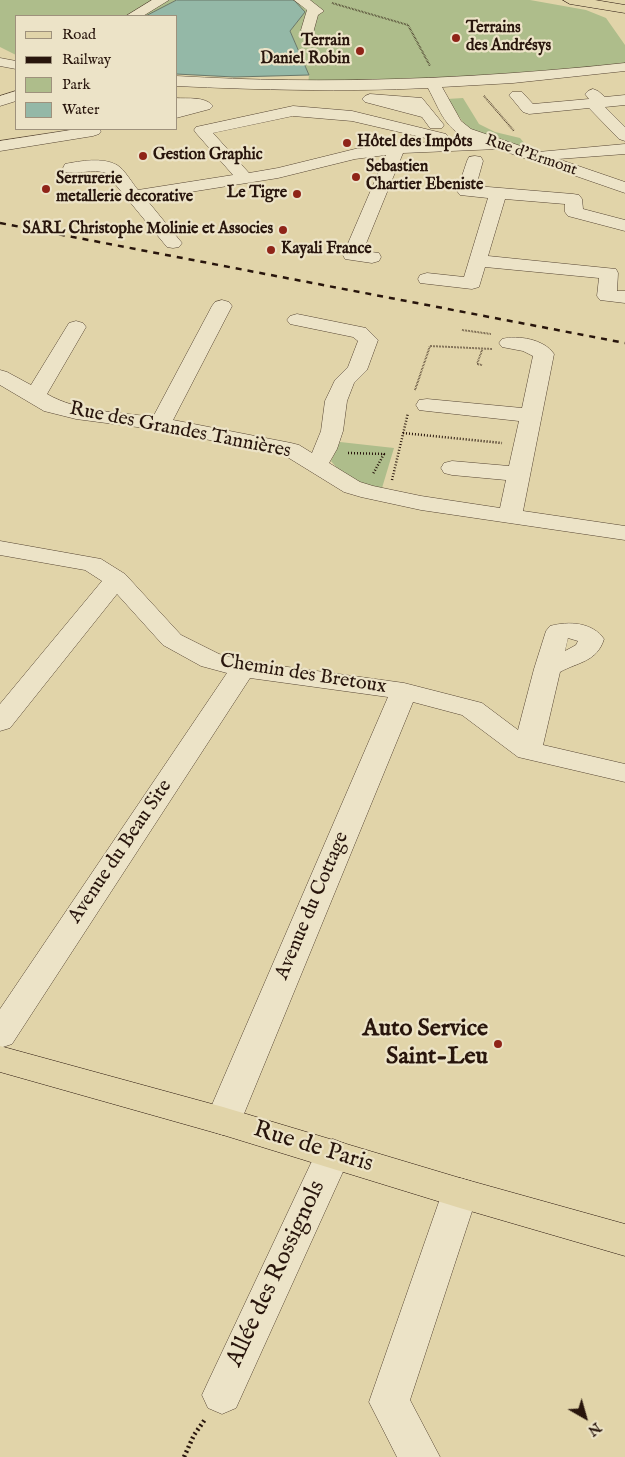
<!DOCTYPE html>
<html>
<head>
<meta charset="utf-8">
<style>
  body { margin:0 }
  #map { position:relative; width:625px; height:1457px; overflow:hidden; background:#e1d4a9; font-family:"IM FELL English",serif }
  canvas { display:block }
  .legend { position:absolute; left:15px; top:15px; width:162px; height:115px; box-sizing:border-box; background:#ece3c7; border:1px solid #9e917c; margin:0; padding:6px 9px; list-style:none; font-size:15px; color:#28150c }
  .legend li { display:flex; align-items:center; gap:10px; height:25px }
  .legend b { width:25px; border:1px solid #9e917c }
  .north { position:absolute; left:560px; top:1392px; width:50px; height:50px; -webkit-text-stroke:4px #ece3c7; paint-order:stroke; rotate:142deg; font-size:14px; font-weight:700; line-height:20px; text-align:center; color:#28150c }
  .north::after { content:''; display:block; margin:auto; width:18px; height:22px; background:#28150c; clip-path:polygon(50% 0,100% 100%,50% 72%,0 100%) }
</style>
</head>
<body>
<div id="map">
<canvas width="625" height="1457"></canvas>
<ul class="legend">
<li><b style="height:6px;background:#e1d4a9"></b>Road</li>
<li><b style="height:6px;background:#28150c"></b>Railway</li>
<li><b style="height:14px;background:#aebd8b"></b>Park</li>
<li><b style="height:14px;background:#94b8a7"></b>Water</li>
</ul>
<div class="north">N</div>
</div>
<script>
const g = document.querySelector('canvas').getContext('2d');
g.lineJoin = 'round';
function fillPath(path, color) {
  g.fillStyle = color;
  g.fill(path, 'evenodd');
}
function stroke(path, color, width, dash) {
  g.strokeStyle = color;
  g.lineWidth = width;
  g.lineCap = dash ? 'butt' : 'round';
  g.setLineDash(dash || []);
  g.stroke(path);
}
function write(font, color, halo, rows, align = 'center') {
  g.font = font + ' "IM FELL English",serif';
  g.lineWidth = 4.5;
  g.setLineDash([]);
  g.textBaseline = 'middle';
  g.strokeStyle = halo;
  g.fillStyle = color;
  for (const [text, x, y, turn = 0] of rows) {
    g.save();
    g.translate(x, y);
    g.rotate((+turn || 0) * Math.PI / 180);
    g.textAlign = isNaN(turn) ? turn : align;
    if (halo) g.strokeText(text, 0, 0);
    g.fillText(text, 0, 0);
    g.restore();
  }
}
fillPath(new Path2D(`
  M 0,0 L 177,0 L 146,16 L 16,16 L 16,55 L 0,47 Z
  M 294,0 L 530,0 L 586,10 L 606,18 L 625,45 L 625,63 L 495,78 L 308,85 L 309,75 L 290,31 L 305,12 Z
  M 463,98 L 479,124 L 495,132 L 520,138 L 530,150 L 467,128 L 447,99 Z
  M 340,442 L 394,448 L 382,488 C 362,484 344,478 331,461 Z`), '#aebd8b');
const water = new Path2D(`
  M 177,0 L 294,0 L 305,12 L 290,31 L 309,75 L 234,77 L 176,74 L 176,16 L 146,16 Z`);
fillPath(water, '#94b8a7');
stroke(water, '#697769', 1);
const minor = new Path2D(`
  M 152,0 L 169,0 L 143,16 L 126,16 Z
  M 294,0 L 310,0 L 324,11 L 318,15 L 313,33 L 303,33 L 301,30 L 307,10 Z
  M 0,58 L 16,61 L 16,69 L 0,66 Z
  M 625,63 L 625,71 L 513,83 L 442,87 L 461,121 L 471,129 L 538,152 L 625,144 L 625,154 L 558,159 L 625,182 L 625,193 L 498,149 L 403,153 L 363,251 L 379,253 L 381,257 L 379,261 L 372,263 L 345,259 L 343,255 L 386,155 L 355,159 L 278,178 L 146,199 L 182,243 L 179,247 L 173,248 L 167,247 L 106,173 C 92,168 79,175 65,172 L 63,168 L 65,164 C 80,161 103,157 117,165 C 125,170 132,183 138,190 L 233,175 L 196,133 L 194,130 L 196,127 L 293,106 L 352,111 L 446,134 L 448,137 L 442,141 L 473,140 C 445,131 441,112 428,88 C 344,92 260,90 176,86 L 176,76 C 327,85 475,79 625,63 ZM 293,116 L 352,121 L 438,141 L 355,149 L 278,168 L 249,173 L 213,133 Z
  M 593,89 L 598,91 L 605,97 L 625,95 L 625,105 L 605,107 L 625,127 L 625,141 L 619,139 L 589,108 L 529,114 L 523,112 L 509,95 L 512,92 L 522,92 L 533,104 L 589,99 L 585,94 L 588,91 Z
  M 16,91 L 16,101 L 0,106 L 0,96 Z
  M 370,94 L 422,98 L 444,125 L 442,128 L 430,128 L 422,117 L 365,102 L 362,99 L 365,96 Z
  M 176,98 C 188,99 205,96 213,106 L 210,109 L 176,118 L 176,108 L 178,108 L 176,108 Z
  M 77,129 L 99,129 L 101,131 L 99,134 L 93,136 L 0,151 L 0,141 Z
  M 475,156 L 481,157 L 483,161 L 476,186 L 573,194 L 579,195 L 582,199 L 583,209 L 625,220 L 625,231 L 568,216 L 565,212 L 565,204 L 505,199 L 488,256 L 616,269 L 618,273 L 617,291 L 625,291 L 625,303 L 600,300 L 597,296 L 599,278 L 485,267 L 479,287 L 472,289 L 420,283 L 418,279 L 420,275 L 427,273 L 464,277 L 488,198 L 460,195 L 457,191 L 467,161 L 469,157 Z
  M 222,300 L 229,302 L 232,306 L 173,420 L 291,443 L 299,445 L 312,453 L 321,431 L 325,401 L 335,380 L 348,367 L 358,341 L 353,337 L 290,324 L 287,320 L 290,316 L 297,314 L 366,328 L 378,340 L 367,370 L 354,383 L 347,401 L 343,431 L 337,449 L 329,463 L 360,482 L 373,486 L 421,496 L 500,508 L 506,480 L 452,475 L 444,473 L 441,468 L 444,463 L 452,461 L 509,466 L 519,421 L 427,411 L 419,410 L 416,405 L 419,400 L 427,399 L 522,408 L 533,356 L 523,351 L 502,347 L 499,343 L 502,339 C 518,335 544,339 554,354 L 523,511 L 625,526 L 625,540 L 421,510 L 361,497 L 344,492 L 284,455 L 160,430 L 76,419 L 44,411 L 0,385 L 0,370 L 7,372 L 31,385 L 69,323 L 76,321 L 83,323 L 86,327 L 47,394 C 78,412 118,412 153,417 L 212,306 L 215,302 Z
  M 0,541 L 101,559 L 125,574 L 181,635 L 219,654 L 244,661 L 404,683 L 482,703 L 518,730 L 534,669 L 546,631 L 550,626 C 569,621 592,622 604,639 C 597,662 578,662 560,672 L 543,745 L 625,764 L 625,782 L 518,757 L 462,715 L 413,702 L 241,1121 L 235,1131 L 223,1135 L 211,1131 L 205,1121 L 388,697 L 250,678 L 12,1044 L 0,1048 L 0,1009 L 227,673 L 201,666 L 163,645 L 117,594 L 10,728 L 0,731 L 0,704 L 102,581 L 85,570 L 0,555 ZM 568,638 L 578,641 L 576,645 L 565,651 Z
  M 333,1139 L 346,1144 L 351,1154 L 236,1408 L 222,1414 L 208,1408 L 202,1395 L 208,1382 L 320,1144 Z
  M 460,1178 L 473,1182 L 478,1193 L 410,1400 L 440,1457 L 397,1457 L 369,1402 L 442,1193 L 447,1182 Z`);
const major = new Path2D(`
  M 0,1046 L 223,1107 L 460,1178 L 625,1224 L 625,1256 L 460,1208 L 223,1135 L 0,1072 Z`);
const highway = new Path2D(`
  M 563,0 L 595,0 L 625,5 L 625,13 L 570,4 Z`);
stroke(minor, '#564533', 1);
stroke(major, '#28150c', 1);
stroke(highway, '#28150c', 1);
stroke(new Path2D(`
  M 332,3 L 408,25 L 430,66
  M 484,96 L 514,131
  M 462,330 L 491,334
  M 482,350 L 477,364 L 482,365
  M 415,390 L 430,346 L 492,349`), '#28150c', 2, [0.5, 1]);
stroke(new Path2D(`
  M 403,433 L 502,443
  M 348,453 L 384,454 L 373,474
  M 392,480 L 408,413`), '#28150c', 2.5, [1, 2]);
stroke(new Path2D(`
  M 184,1457 L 194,1435 L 206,1418`), '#28150c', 4.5, [2, 3]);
fillPath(minor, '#ece3c7');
fillPath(major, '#e1d4a9');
fillPath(highway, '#e1d4a9');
stroke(new Path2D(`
  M 0,223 L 625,343`), '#28150c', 2.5, [6, 6]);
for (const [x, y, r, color] of [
  [456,38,5,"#8f2418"],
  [360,51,5,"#8f2418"],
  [347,143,5,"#8f2418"],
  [143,156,5,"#8f2418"],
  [356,177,5,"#8f2418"],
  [46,189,5,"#8f2418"],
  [297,194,5,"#8f2418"],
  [283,230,5,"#8f2418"],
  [271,250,5,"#8f2418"],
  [498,1044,5,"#8f2418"]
]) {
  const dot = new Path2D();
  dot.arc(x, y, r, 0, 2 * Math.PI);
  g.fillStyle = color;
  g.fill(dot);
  stroke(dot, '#ece3c7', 2);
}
write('bold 16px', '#28150c', '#ece3c7', [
  ["Terrains",466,29],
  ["des Andrésys",466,47],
  ["Terrain",350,42,"right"],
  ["Daniel Robin",350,60,"right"],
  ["Hôtel des Impôts",357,143],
  ["Gestion Graphic",153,156],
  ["Sebastien",366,168],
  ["Chartier Ebeniste",366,186],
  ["Serrurerie",56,180],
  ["metallerie decorative",56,198],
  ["Le Tigre",287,194,"right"],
  ["SARL Christophe Molinie et Associes",273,230,"right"],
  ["Kayali France",281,250]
], 'left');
write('16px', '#28150c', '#ece3c7', [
  ["Rue d'Ermont",531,156,19]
]);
write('20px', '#28150c', '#ece3c7', [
  ["Rue des Grandes Tannières",180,431,11],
  ["Chemin des Bretoux",303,675,9],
  ["Avenue du Beau Site",121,852,-56],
  ["Avenue du Cottage",313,906,-67]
]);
write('bold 24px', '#28150c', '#ece3c7', [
  ["Auto Service",488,1030],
  ["Saint-Leu",488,1058]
], 'right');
write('24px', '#28150c', '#ece3c7', [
  ["Rue de Paris",313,1148,17],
  ["Allée des Rossignols",277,1274,-65]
]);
</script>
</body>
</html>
